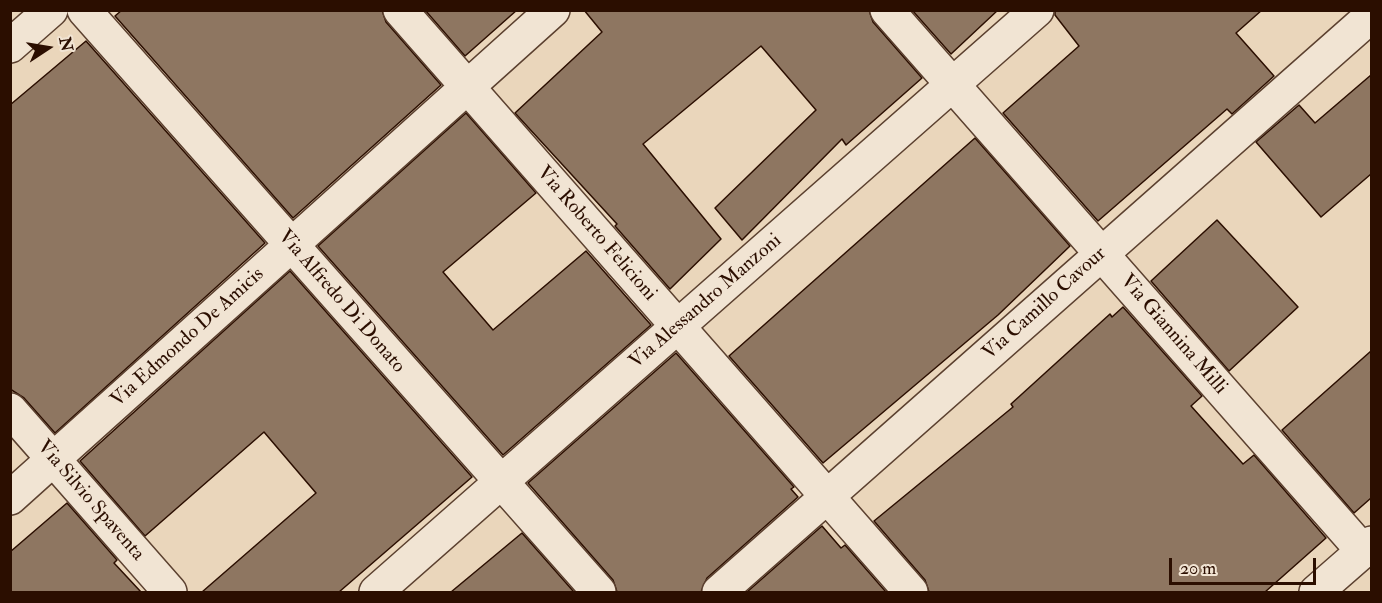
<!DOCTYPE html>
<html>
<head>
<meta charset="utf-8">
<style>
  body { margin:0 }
  #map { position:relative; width:1382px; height:603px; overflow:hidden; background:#ead6bb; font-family:"IM FELL Double Pica",serif }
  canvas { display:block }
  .frame { position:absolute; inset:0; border:12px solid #2b0e00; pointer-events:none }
  .north { position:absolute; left:18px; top:18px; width:60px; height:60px; -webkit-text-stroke:4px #f1e4d3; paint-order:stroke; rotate:78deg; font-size:16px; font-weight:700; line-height:24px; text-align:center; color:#2b0e00 }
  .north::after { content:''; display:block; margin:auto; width:21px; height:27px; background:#2b0e00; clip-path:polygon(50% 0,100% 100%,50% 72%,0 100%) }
  .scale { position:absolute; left:1169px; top:558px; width:147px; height:27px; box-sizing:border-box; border:3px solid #2b0e00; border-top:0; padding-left:8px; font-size:18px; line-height:21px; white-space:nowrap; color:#2b0e00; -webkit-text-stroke:4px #f1e4d3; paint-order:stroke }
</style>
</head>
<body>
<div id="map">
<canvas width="1382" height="603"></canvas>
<div class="frame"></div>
<div class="north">N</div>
<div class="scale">20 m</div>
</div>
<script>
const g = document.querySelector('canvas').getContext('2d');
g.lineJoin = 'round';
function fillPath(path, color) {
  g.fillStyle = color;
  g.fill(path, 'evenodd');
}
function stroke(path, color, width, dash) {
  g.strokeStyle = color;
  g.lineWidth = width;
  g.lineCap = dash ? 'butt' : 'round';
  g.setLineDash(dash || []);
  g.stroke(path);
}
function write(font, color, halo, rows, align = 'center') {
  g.font = font + ' "IM FELL Double Pica",serif';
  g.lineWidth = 4.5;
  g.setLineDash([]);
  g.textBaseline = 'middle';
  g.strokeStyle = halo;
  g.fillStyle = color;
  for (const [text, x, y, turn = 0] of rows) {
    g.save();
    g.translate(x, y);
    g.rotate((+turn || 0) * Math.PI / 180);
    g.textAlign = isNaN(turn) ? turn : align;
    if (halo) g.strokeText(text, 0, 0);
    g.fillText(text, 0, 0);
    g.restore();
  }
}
const building = new Path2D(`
  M 122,10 L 382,10 L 386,22 L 441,85 L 293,218 L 115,16 Z
  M 425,10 L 517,10 L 465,56 Z
  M 584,10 L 869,10 L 873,22 L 922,78 L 846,145 L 842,139 L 742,240 L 715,208 L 816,110 L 761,46 L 643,144 L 721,239 L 670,289 L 615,226 L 617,224 L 515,113 L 602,32 Z
  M 912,10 L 998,10 L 951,54 Z
  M 1055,10 L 1262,10 L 1236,33 L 1274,76 L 1232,114 L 1227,109 L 1098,221 L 1003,113 L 1079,46 L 1055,15 Z
  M 86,41 L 265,243 L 55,433 L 24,398 L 10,389 L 10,105 Z
  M 1371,75 L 1371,174 L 1321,217 L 1256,142 L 1299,105 L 1315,123 Z
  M 466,113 L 536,193 L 443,272 L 493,330 L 586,251 L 651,325 L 503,455 L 318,246 Z
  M 975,138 L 1070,246 L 998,315 L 823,463 L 729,356 Z
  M 1217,220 L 1298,307 L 1229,371 L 1151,281 Z
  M 290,271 L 472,477 L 339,592 L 202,592 L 316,493 L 264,432 L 145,536 L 80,461 Z
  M 1123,307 L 1202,396 L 1191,406 L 1243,464 L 1254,455 L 1326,538 L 1265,592 L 929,592 L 925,580 L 874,521 L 1013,407 L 1011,404 L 1110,314 L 1112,317 Z
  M 1371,351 L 1371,498 L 1354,513 L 1282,430 Z
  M 676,353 L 794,487 L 791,489 L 798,497 L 707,578 L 701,592 L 617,592 L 613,580 L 528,483 Z
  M 67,503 L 117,560 L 114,563 L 141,592 L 10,592 L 10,552 Z
  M 822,526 L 841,548 L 845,545 L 886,592 L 747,592 Z
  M 522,533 L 574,592 L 451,592 Z`);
fillPath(building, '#8e7661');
stroke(building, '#2b0e00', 1.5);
const street = new Path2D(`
  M 84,10 L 599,592
  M 400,10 L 911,592
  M 887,10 L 1363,551
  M 10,46 L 51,10
  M 10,410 L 170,592
  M 10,498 L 553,10
  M 376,592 L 1037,10
  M 719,592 L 1372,15
  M 1316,592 L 1372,543`);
stroke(street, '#5b402f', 36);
stroke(street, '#f1e4d3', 33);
write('20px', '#2b0e00', '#f1e4d3', [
  ["Via Roberto Felicioni",596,234,49],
  ["Via Alfredo Di Donato",341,302,49],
  ["Via Alessandro Manzoni",706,302,-41],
  ["Via Camillo Cavour",1045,304,-42],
  ["Via Giannina Milli",1173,335,49],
  ["Via Edmondo De Amicis",188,338,-42],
  ["Via Silvio Spaventa",90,501,49]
]);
</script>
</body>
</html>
